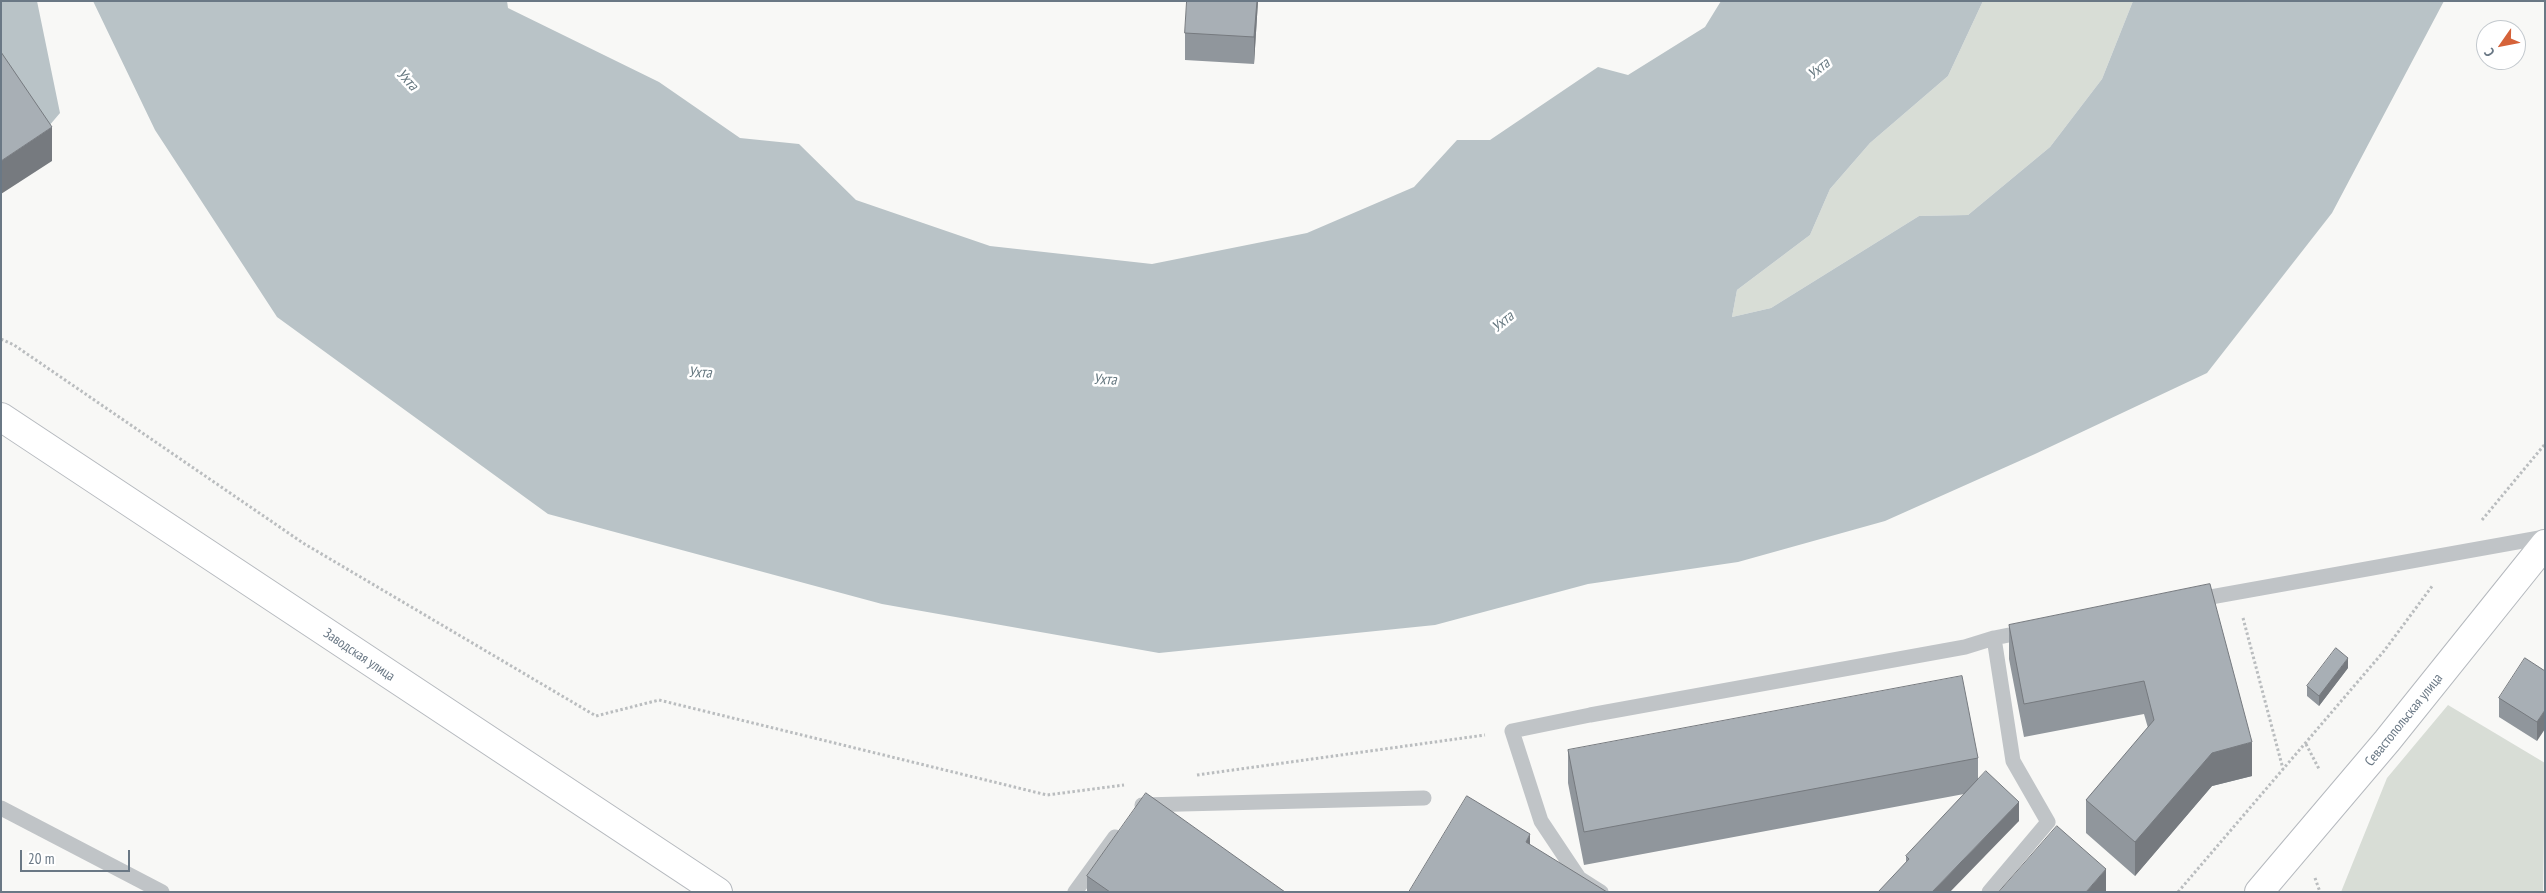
<!DOCTYPE html>
<html>
<head>
<meta charset="utf-8">
<style>
  body { margin:0 }
  #map { position:relative; width:2546px; height:893px; overflow:hidden; background:#f8f8f6; font-family:"PT Sans Narrow",sans-serif }
  canvas { display:block }
  .frame { position:absolute; inset:0; border:2px solid #6a7885; pointer-events:none }
  .north { position:absolute; left:2476px; top:20px; width:50px; height:50px; box-sizing:border-box; background:#fff; border:1px solid #c3c9ce; border-radius:50%; rotate:237deg; font-size:14px; font-weight:700; line-height:20px; text-align:center; color:#6a7885 }
  .north::after { content:''; display:block; margin:auto; width:18px; height:22px; background:#d56239; clip-path:polygon(50% 0,100% 100%,50% 72%,0 100%) }
  .scale { position:absolute; left:20px; top:850px; width:110px; height:22px; box-sizing:border-box; border:2px solid #6a7885; border-top:0; padding-left:6px; font-size:15px; line-height:18px; white-space:nowrap; color:#6a7885; -webkit-text-stroke:4px #fff; paint-order:stroke }
</style>
</head>
<body>
<div id="map">
<canvas width="2546" height="893"></canvas>
<div class="frame"></div>
<div class="north">С</div>
<div class="scale">20 m</div>
</div>
<script>
const g = document.querySelector('canvas').getContext('2d');
g.lineJoin = 'round';
function fillPath(path, color) {
  g.fillStyle = color;
  g.fill(path, 'evenodd');
}
function stroke(path, color, width, dash) {
  g.strokeStyle = color;
  g.lineWidth = width;
  g.lineCap = dash ? 'butt' : 'round';
  g.setLineDash(dash || []);
  g.stroke(path);
}
function write(font, color, halo, rows, align = 'center') {
  g.font = font + ' "PT Sans Narrow",sans-serif';
  g.lineWidth = 5;
  g.setLineDash([]);
  g.textBaseline = 'middle';
  g.strokeStyle = halo;
  g.fillStyle = color;
  for (const [text, x, y, turn = 0] of rows) {
    g.save();
    g.translate(x, y);
    g.rotate((+turn || 0) * Math.PI / 180);
    g.textAlign = isNaN(turn) ? turn : align;
    if (halo) g.strokeText(text, 0, 0);
    g.fillText(text, 0, 0);
    g.restore();
  }
}
fillPath(new Path2D(`
  M 1983,1 L 2133,1 L 2102,79 L 2050,147 L 1968,215 L 1919,216 L 1771,308 L 1732,317 L 1737,290 L 1810,235 L 1830,189 L 1870,143 L 1948,76 Z
  M 2448,705 L 2545,763 L 2543,892 L 2341,892 L 2387,778 Z`), '#d8ddd6');
fillPath(new Path2D(`
  M 1,1 L 37,1 L 60,113 L 43,133 L 1,69 Z
  M 93,1 L 507,1 L 508,8 L 659,82 L 740,138 L 799,144 L 856,200 L 990,246 L 1152,264 L 1307,233 L 1414,187 L 1457,140 L 1490,140 L 1598,67 L 1628,75 L 1705,27 L 1721,1 L 1983,1 L 1948,76 L 1870,143 L 1830,189 L 1810,235 L 1737,290 L 1732,317 L 1771,308 L 1919,216 L 1968,215 L 2050,147 L 2102,79 L 2133,1 L 2444,1 L 2332,213 L 2207,373 L 2035,454 L 1885,521 L 1738,562 L 1588,584 L 1435,625 L 1159,653 L 882,604 L 548,514 L 277,317 L 155,130 Z`), '#b9c3c7');
const secondary = new Path2D(`
  M 1,417 L 718,892
  M 2259,892 L 2387,741 L 2545,544`);
stroke(secondary, '#b5b9be', 30);
stroke(new Path2D(`
  M 1,339 L 14,345 L 303,543 L 596,716 L 659,700 L 1047,795 L 1124,785
  M 2482,520 L 2545,444
  M 2243,618 L 2283,769
  M 2306,744 L 2319,769
  M 1197,775 L 1485,735
  M 2315,878 L 2320,892
  M 2178,892 L 2384,651 L 2433,585`), '#babdbf', 3, [2.5, 2.5]);
stroke(new Path2D(`
  M 2194,600 L 2545,537
  M 1142,805 L 1424,798
  M 1,808 L 162,892
  M 1075,892 L 1115,837
  M 1601,892 L 1579,878 L 1541,821 L 1512,731 L 1590,715 L 1965,647 L 1994,638 L 2029,631
  M 1989,892 L 2048,822 L 2013,761 L 1994,638`), '#c0c4c7', 15);
stroke(secondary, '#fff', 28);
fillPath(new Path2D(`
  M 1187,1 L 1258,1 L 1254,64 L 1185,60 L 1185,33 Z
  M 2210,584 L 2252,776 L 2212,786 L 2135,876 L 2086,833 L 2086,800 L 2148,728 L 2144,714 L 2024,737 L 2009,659 L 2009,625 Z
  M 2348,668 L 2319,706 L 2307,696 L 2307,686 Z
  M 2545,671 L 2537,741 L 2499,717 L 2499,698 Z
  M 1568,750 L 1978,758 L 1978,779 L 2019,821 L 1906,862 L 1906,856 L 1964,794 L 1584,865 L 1568,783 Z
  M 1087,876 L 1285,892 L 1087,892 Z`), '#90969c');
fillPath(new Path2D(`
  M 1257,1 L 1258,1 L 1254,64 L 1254,37 Z
  M 52,127 L 52,161 L 1,194 L 1,161 Z
  M 2348,658 L 2348,668 L 2319,706 L 2319,696 Z
  M 2545,710 L 2545,729 L 2537,741 L 2537,722 Z
  M 2252,742 L 2252,776 L 2212,786 L 2135,876 L 2135,842 L 2212,753 Z
  M 2019,802 L 2019,821 L 1950,892 L 1932,892 Z
  M 1530,834 L 1530,853 L 1526,842 Z
  M 2106,869 L 2106,892 L 2086,892 Z`), '#767a7f');
const building = new Path2D(`
  M 1187,1 L 1257,1 L 1254,37 L 1185,33 Z
  M 1,52 L 52,127 L 1,161 Z
  M 2210,584 L 2252,742 L 2212,753 L 2135,842 L 2086,800 L 2154,720 L 2144,681 L 2024,704 L 2009,625 Z
  M 2336,648 L 2348,658 L 2319,696 L 2307,686 Z
  M 2525,658 L 2545,671 L 2545,710 L 2537,722 L 2499,698 Z
  M 1962,676 L 1978,758 L 1584,832 L 1568,750 Z
  M 1986,771 L 2019,802 L 1932,892 L 1878,892 L 1909,859 L 1906,856 Z
  M 1146,793 L 1285,892 L 1110,892 L 1087,876 Z
  M 1467,796 L 1530,834 L 1526,842 L 1607,892 L 1409,892 Z
  M 2057,826 L 2106,869 L 2086,892 L 1999,892 Z`);
fillPath(building, '#a8afb5');
stroke(building, '#767a7f', 1);
write('14px', '#6a7885', '#fff', [
  ["Заводская улица",359,655,34],
  ["Севастопольская улица",2404,720,-51]
]);
write('italic 15px', '#667880', '#fff', [
  ["Ухта",1819,69,-39],
  ["Ухта",407,80,47],
  ["Ухта",1503,322,-39],
  ["Ухта",700,373,1],
  ["Ухта",1105,380,1]
]);
</script>
</body>
</html>
